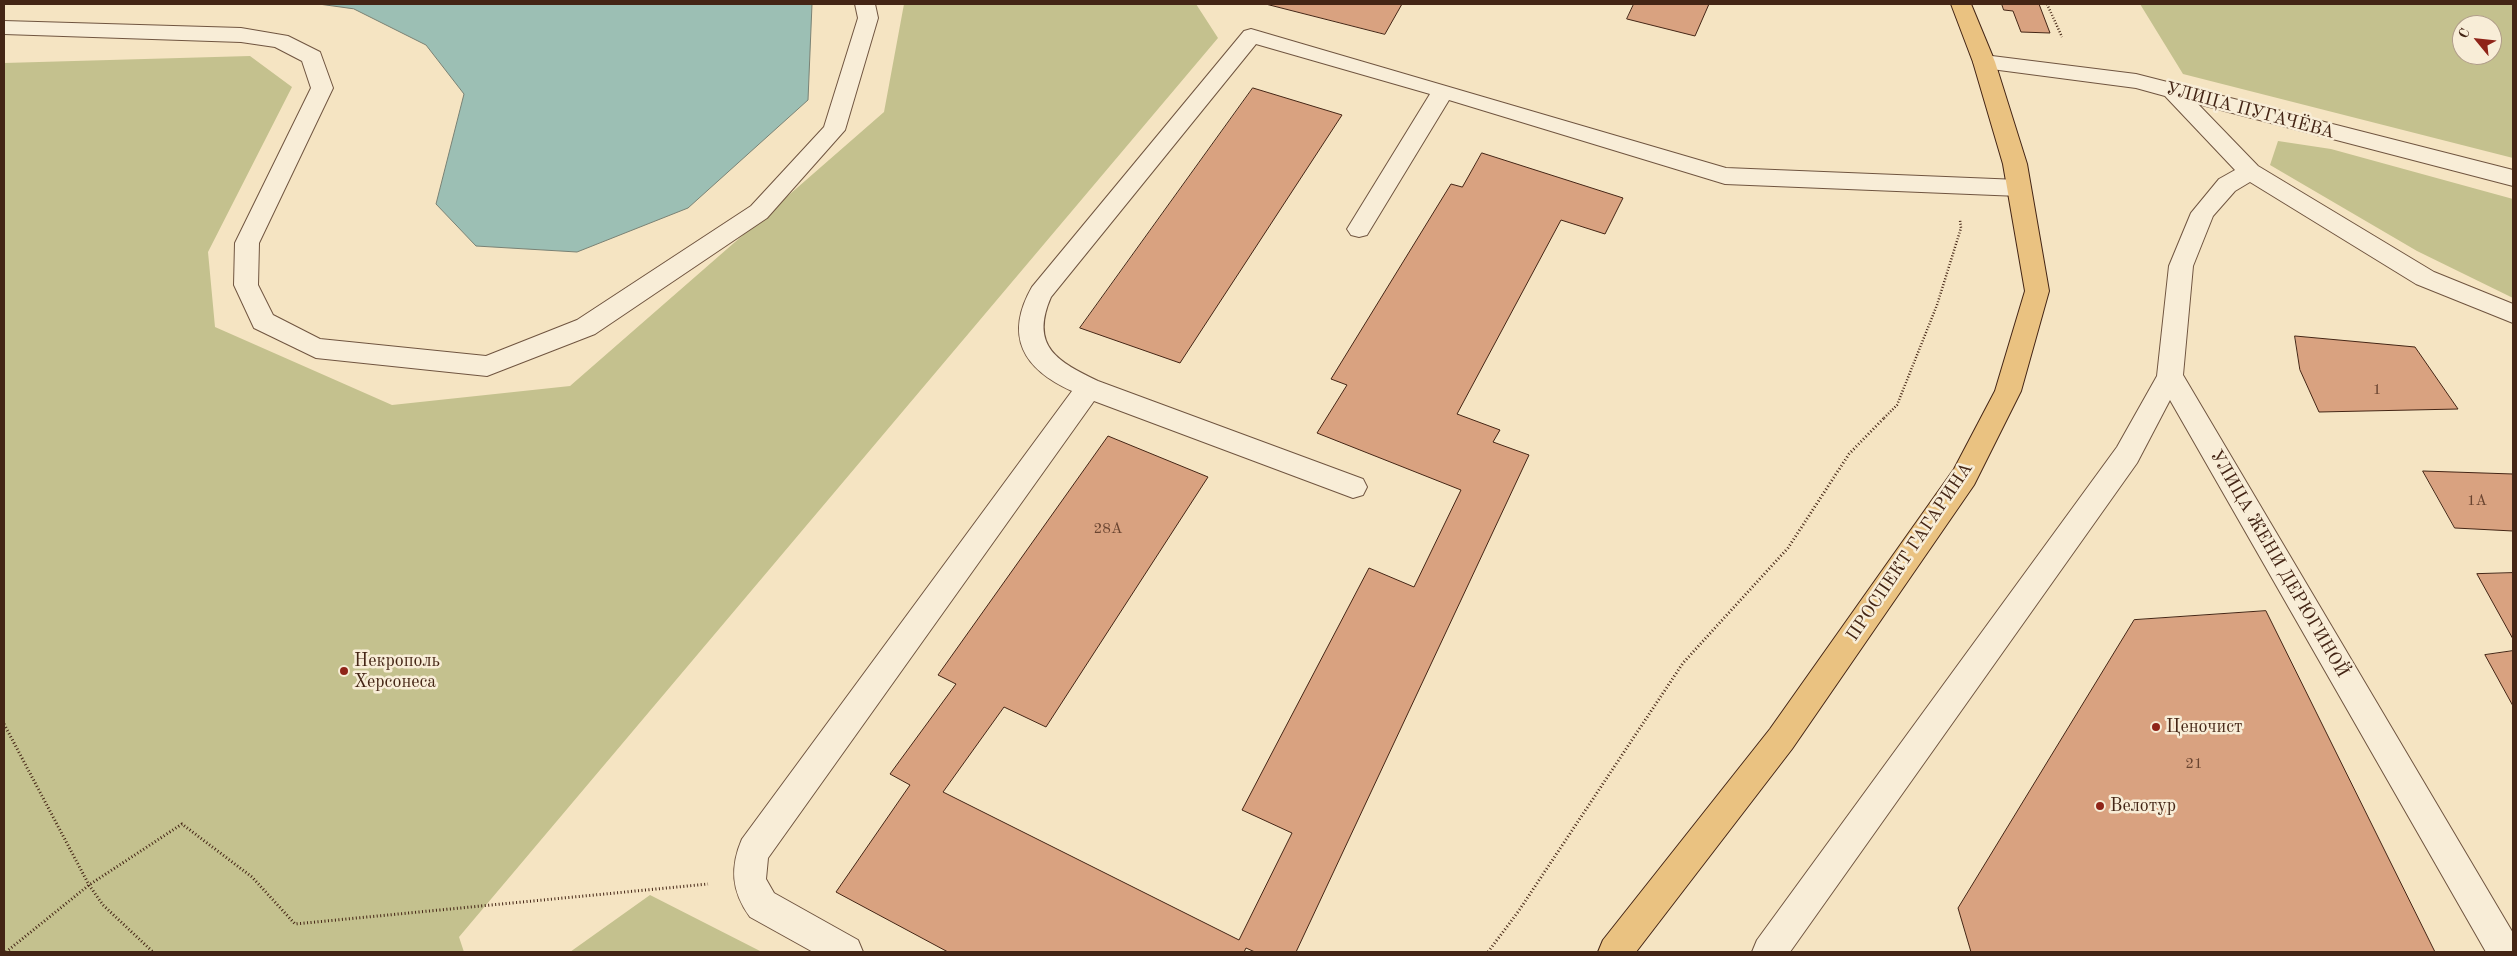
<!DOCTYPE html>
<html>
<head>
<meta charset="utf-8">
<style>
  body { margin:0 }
  #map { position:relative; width:2517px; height:956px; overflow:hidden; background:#f5e4c2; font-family:"Old Standard TT",serif }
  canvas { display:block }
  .frame { position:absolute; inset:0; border:5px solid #442515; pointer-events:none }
  .north { position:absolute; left:2452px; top:15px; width:50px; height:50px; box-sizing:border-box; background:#f8edd7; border:1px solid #b09d89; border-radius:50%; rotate:298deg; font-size:14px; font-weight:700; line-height:20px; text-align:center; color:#442515 }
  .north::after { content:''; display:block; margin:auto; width:18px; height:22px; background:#8f2418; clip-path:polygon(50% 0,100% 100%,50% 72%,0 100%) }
</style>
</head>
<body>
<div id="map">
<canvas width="2517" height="956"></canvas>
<div class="frame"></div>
<div class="north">С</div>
</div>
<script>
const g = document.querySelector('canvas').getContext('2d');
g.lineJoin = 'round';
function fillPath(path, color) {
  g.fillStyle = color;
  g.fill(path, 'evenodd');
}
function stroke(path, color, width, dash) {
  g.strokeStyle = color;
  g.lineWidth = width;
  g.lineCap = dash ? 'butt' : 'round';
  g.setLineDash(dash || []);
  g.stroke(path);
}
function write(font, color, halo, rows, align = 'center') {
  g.font = font + ' "Old Standard TT",serif';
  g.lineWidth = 5;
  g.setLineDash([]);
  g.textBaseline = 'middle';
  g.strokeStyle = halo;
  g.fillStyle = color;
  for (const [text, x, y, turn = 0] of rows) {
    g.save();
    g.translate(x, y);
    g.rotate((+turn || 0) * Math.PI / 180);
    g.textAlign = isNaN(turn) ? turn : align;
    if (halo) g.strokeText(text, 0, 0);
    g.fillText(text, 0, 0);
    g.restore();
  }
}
fillPath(new Path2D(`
  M 904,4 L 1196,4 L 1218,38 L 459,937 L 464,952 L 4,952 L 4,63 L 250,56 L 292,87 L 208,252 L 215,327 L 392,405 L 570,386 L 884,112 Z
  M 2140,4 L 2513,4 L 2513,158 L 2183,74 ZM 2462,25 L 2492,25 L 2492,55 L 2462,55 Z
  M 2278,141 L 2331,149 L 2513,199 L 2513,298 L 2417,251 L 2270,165 Z
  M 650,895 L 762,952 L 570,952 Z`), '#c4c18e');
const water = new Path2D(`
  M 319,4 L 812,4 L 808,100 L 688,208 L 577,252 L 476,246 L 436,204 L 464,94 L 426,45 L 354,9 Z`);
fillPath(water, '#9cbfb4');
stroke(water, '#798174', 1);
const building = new Path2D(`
  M 1266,4 L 1402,4 L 1385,34 Z
  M 1634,4 L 1709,4 L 1695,36 L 1627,19 Z
  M 2002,4 L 2039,4 L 2050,33 L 2021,32 L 2013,11 L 2004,10 Z
  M 1253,88 L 1342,115 L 1180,363 L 1080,328 Z
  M 1482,153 L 1623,198 L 1605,234 L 1561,220 L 1457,414 L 1500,430 L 1493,442 L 1529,455 L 1296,952 L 1255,952 L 1246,948 L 1244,952 L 948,952 L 836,892 L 910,785 L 890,774 L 956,684 L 938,675 L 1108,436 L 1208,477 L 1046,727 L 1004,707 L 943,792 L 1239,940 L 1292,833 L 1242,810 L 1369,568 L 1414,587 L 1461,490 L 1317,433 L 1347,385 L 1331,379 L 1451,184 L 1462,187 Z
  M 2295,336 L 2415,347 L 2458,409 L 2319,412 L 2300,370 Z
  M 2423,471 L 2513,474 L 2513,531 L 2455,528 Z
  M 2513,573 L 2513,639 L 2477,574 Z
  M 2266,611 L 2435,952 L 1971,952 L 1958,908 L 2134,620 Z
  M 2513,651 L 2513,706 L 2485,655 Z`);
fillPath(building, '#d9a280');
stroke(building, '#442515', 1);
const minor = new Path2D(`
  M 855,4 L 875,4 L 878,18 L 845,130 L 767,218 L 595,334 L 487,376 L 316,358 L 254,328 L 234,285 L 235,243 L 311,88 L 302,61 L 275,47 L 241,42 L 4,34 L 4,21 L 241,28 L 288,36 L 320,52 L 333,88 L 259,243 L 258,285 L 273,315 L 320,339 L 486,356 L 577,320 L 751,206 L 824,127 L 858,18 Z
  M 1251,29 L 1726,168 L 2019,180 L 2027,182 L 2031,188 L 2027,194 L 2019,196 L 1725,184 L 1449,100 L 1367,235 L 1359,237 L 1351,235 L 1347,229 L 1430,94 L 1256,44 L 1051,297 C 1029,347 1059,362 1098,381 L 1363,479 L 1367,487 L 1363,495 L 1353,498 L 1094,401 L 768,858 L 766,879 L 774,893 L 858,940 L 863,952 L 813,952 L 750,917 C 731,891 730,867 742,839 L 1072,391 C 1023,369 1004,336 1032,287 L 1244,31 Z
  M 1984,55 L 2136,74 L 2513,170 L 2513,186 L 2198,104 L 2258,166 L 2434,272 L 2513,304 L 2513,323 L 2416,284 L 2250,182 L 2235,191 L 2213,216 L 2193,266 L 2183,375 L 2513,933 L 2513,952 L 2486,952 L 2170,400 L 2137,463 L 1790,952 L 1752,952 L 1757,940 L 2117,447 L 2157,376 L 2169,266 L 2191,213 L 2219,179 L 2235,170 L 2165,96 L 2136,88 L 1976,67 L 1973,62 L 1976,57 Z`);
const major = new Path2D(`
  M 1951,4 L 1971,4 L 1995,62 L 2027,164 L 2049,291 L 2021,391 L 1974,485 L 1792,749 L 1636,952 L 1598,952 L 1603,940 L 1770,729 L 1954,469 L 1995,391 L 2025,291 L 2003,164 L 1973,62 Z`);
stroke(minor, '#705540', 2);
stroke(major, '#442515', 2);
stroke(new Path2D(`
  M 2047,4 L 2062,37
  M 1884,418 L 1897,405 L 1937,305 L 1961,228 L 1960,220`), '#442515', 2.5, [1, 2]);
stroke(new Path2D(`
  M 4,724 L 89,885 L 103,905 L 153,952
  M 6,952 L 89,885 L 182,824 L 252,877 L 295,924 L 708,884
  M 1488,952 L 1518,912 L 1683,663 L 1788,548 L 1849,454 L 1885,417`), '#442515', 3, [1, 2.5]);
fillPath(minor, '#f8edd7');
fillPath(major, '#eac281');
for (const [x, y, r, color] of [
  [344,671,5,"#8f2418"],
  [2156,727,5,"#8f2418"],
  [2100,806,5,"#8f2418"]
]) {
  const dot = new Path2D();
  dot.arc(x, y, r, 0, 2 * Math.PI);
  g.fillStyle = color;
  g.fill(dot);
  stroke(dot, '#f8edd7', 2);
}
write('15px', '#694430', null, [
  ["1",2377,390],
  ["1А",2477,501],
  ["28А",1108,529],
  ["21",2194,764]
]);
write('18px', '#442515', '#f8edd7', [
  ["УЛИЦА ПУГАЧЁВА",2250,111,15],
  ["ПРОСПЕКТ ГАГАРИНА",1910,552,-56],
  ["УЛИЦА ЖЕНИ ДЕРЮГИНОЙ",2279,564,60]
]);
write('18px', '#442515', '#f8edd7', [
  ["Некрополь",354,661],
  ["Херсонеса",354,682],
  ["Ценочист",2166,727],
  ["Велотур",2110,806]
], 'left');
</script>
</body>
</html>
